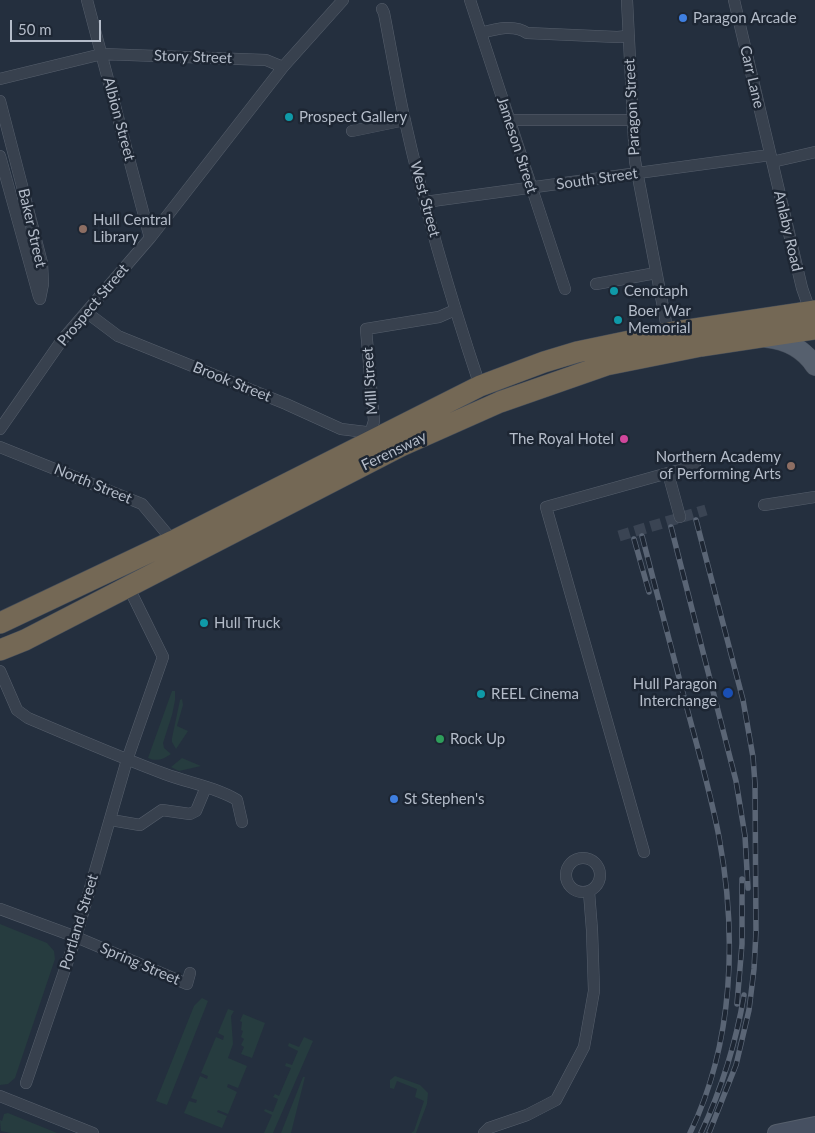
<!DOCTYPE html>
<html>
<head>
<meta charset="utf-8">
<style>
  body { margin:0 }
  #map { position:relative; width:815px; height:1133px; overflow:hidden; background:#242f3e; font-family:Lato,sans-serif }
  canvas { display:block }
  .scale { position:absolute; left:10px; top:20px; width:91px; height:22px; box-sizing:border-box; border:2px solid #b4bcc9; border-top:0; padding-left:6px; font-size:15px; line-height:18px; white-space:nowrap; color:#b4bcc9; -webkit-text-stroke:4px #1d2633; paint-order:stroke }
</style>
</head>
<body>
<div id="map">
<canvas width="815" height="1133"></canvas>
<div class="scale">50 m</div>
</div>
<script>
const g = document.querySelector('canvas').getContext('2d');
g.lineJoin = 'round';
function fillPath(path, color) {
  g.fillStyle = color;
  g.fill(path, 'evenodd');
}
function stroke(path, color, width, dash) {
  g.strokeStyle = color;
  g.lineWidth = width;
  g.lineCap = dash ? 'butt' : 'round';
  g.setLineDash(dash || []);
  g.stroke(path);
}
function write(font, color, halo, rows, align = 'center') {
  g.font = font + ' Lato,sans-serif';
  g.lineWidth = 5;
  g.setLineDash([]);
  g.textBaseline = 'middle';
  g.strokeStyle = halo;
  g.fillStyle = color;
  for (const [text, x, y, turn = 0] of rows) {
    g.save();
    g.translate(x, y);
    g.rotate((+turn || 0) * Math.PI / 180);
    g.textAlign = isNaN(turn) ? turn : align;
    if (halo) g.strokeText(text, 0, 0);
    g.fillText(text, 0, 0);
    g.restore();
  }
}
fillPath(new Path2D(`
  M 172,691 L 175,691 L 175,700 L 172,715 L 163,743 L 164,748 L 171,754 C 164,759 157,762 148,758 Z
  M 182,699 L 183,705 L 177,726 L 188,731 L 176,749 L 172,742 L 172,738 L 180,700 Z
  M 182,758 L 201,766 L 179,771 L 171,767 Z
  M 0,924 L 47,943 L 54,951 L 55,959 L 15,1078 L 8,1084 L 0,1085 Z
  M 202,998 L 208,1001 L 167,1105 L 156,1101 L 194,1006 Z
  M 228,1009 L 234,1011 L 231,1016 L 233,1044 L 228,1058 L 247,1066 L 238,1088 L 228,1084 L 227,1087 L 237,1092 L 228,1114 L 218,1110 L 217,1112 L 227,1116 L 222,1128 L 184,1113 L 189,1101 L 196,1103 L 197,1100 L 191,1098 L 200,1076 L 207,1079 L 208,1076 L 201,1073 L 216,1037 L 223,1040 L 224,1036 L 218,1033 Z
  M 243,1014 L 265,1023 L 252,1058 L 241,1054 L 244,1047 L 241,1045 L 244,1039 L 241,1037 L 243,1031 L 241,1030 L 242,1022 L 240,1021 Z
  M 304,1037 L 313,1041 L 273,1133 L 264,1133 L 272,1115 L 264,1111 L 265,1109 L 273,1112 L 278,1099 L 273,1097 L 275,1094 L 279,1096 L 291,1068 L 285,1066 L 286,1063 L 292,1065 L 298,1051 L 288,1046 L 289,1043 L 299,1047 Z
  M 395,1076 L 420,1085 L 428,1093 L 427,1104 L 416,1133 L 411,1133 L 414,1131 L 424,1101 L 415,1097 L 417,1089 L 397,1081 L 394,1089 L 390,1088 L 390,1080 Z
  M 303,1077 L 305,1077 L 291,1133 L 281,1133 Z
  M 8,1113 L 57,1133 L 11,1133 L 1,1131 L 0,1120 L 2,1121 L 4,1114 Z`), '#263c3f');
stroke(new Path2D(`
  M 619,536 L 706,510`), '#3a4453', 11, [11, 5.5]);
const street = new Path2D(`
  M 87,0 L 150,238
  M 470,0 L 565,289
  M 627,0 L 635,161 L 668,333
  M 734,0 L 802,288 L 810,311
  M 382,9 L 384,13 C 391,49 397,85 405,121 C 425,211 451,299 480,386
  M 481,33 C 496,29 514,24 527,33 L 617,37 L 629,36
  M 0,79 L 102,54 L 266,60 L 283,67
  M 0,101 L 42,263 L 43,284 L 40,299
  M 508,120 L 632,120
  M 352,131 L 405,120
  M 0,156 L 39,297
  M 772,162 L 815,152
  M 425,202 L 770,155
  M 596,284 L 656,273
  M 86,312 L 118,336 L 286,404 L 341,429 L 382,434
  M 0,429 L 62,340 L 150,238 L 283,67 L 343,0
  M 371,431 L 374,421 L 366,329 L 439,317 L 455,310
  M 0,447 L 142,504 L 173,541
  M 668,473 L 695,466
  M 764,505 L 815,497
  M 0,671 L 17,710 L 28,718 C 73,737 119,757 165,774 C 189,783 215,787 237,800 L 242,822
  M 111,820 L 140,825 L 162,810 L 190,814 L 196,811 L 206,787
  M 644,852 L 546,507 L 668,473 L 680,517
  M566 875a17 17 0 1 1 34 0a17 17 0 1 1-34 0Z
  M 0,909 L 76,937 L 187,984 L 190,973
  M 26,1083 L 76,937 L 127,760 L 163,657 L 128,586
  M 0,1096 L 93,1133
  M 484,1133 L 489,1128 L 527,1115 L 556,1100 L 584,1047 L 594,991 L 592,930 L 589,892`);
const secondary = new Path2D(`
  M 776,1133 L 815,1125`);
const primary = new Path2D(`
  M 766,338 C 786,340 804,349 815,366`);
const highway = new Path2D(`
  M 0,623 L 173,541 L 480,386 L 544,362 L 577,352 L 668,333 L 815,311
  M 0,650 L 25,640 L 401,446 L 500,402 L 606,365 L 701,346 L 815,329`);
stroke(street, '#565f6c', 12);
stroke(secondary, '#565f6c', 18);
stroke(primary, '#414a57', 20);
stroke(highway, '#434c59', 22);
stroke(street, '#38414e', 11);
stroke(secondary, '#465061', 16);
stroke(primary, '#56606e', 19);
stroke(highway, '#746855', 21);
const rail = new Path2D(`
  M 696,520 L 743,700 L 753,757 L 755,784 L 756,932 L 754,969 L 749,1010 L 736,1065 L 709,1133
  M 671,527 L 736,781 L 745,836 L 748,888
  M 642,536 C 657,595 673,653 688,712 C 699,753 711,795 719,837 C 737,934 734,1043 690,1133
  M 634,539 L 649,592
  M 737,1004 L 742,944 L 742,879
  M 701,1133 C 721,1090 736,1043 744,995`);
stroke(rail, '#5a6575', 5.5);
stroke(rail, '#1d2633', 4, [11]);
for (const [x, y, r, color] of [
  [683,18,5,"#3f7fe0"],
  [289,117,5,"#0f9aa8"],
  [83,229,5,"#8d6e63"],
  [614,291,5,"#0f9aa8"],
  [618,320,5,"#0f9aa8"],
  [624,439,5,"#d1479c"],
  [791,466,5,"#8d6e63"],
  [204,623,5,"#0f9aa8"],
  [728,693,6,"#1a4fb4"],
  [481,694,5,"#0f9aa8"],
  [440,739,5,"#2e9e5b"],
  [394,799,5,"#3f7fe0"]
]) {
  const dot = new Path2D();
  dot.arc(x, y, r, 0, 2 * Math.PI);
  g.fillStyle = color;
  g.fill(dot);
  stroke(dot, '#1d2633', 2);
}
write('15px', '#b4bcc9', '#1d2633', [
  ["Paragon Arcade",693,18],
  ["Prospect Gallery",299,117],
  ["Hull Central",93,220],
  ["Library",93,237],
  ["Cenotaph",624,291],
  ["Boer War",628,311],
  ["Memorial",628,328],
  ["The Royal Hotel",614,439,"right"],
  ["Northern Academy",781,457,"right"],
  ["of Performing Arts",781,474,"right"],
  ["Hull Truck",214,623],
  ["Hull Paragon",717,684,"right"],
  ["Interchange",717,701,"right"],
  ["REEL Cinema",491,694],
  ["Rock Up",450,739],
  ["St Stephen's",404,799]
], 'left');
write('15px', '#b4bcc9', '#1d2633', [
  ["Story Street",193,57,2],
  ["Carr Lane",752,77,77],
  ["Paragon Street",632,107,-93],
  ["Albion Street",119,119,75],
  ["Jameson Street",517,145,72],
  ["South Street",597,179,-8],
  ["West Street",425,199,75],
  ["Baker Street",32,228,77],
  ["Anlaby Road",788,231,77],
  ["Prospect Street",93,305,-50],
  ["Mill Street",370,381,-94],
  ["Brook Street",232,382,22],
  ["Ferensway",394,451,-26],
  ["North Street",93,484,22],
  ["Portland Street",79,922,-73],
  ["Spring Street",140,964,23]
]);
</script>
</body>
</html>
